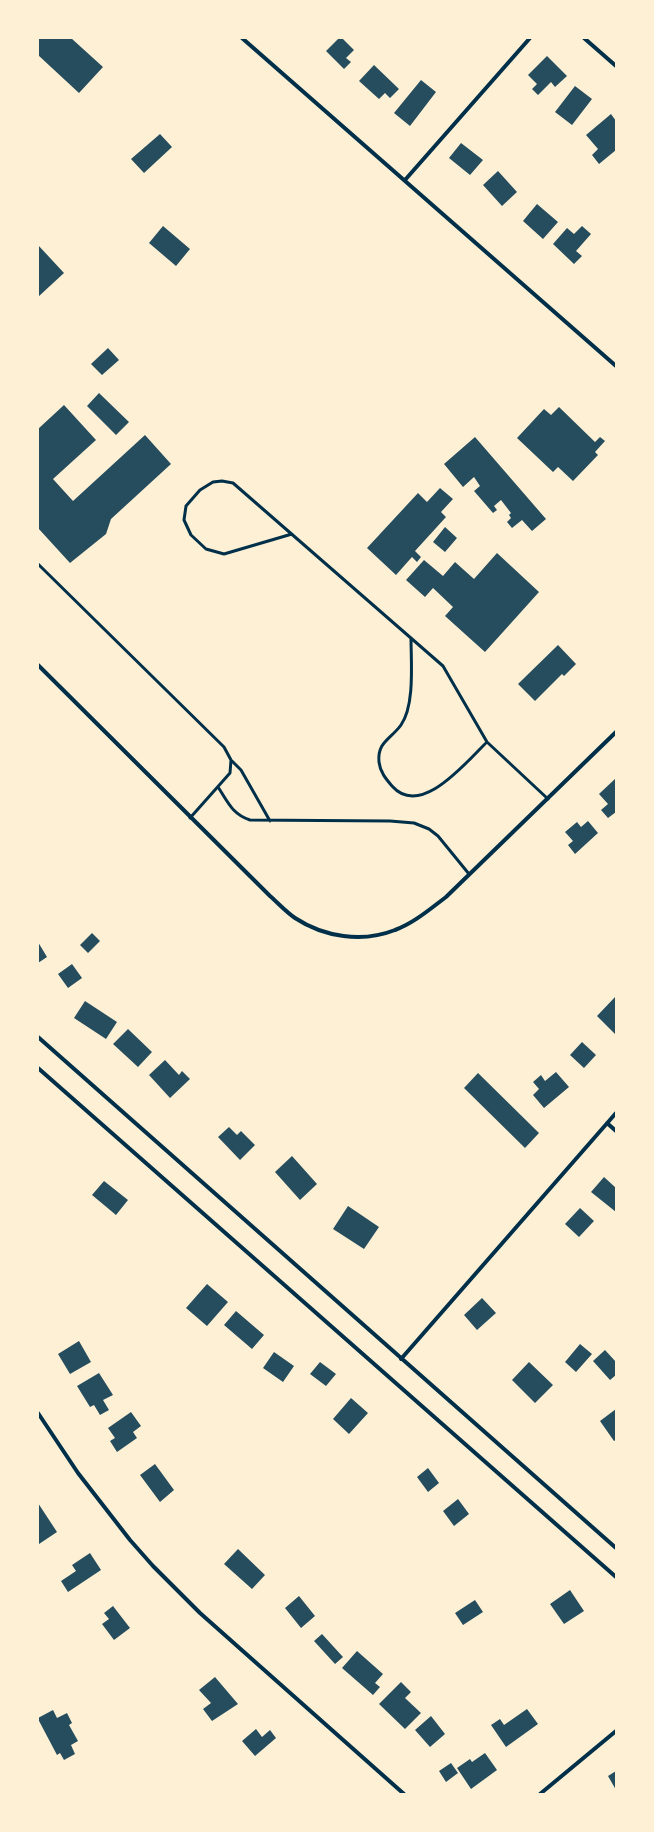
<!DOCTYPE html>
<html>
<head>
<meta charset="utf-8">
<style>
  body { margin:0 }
  #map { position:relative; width:654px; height:1832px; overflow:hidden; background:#fdf0d5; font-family:"Roboto Condensed",sans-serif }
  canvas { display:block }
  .frame { position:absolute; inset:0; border:39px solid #fdf0d5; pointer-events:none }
</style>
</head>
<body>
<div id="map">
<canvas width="654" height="1832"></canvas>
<div class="frame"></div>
</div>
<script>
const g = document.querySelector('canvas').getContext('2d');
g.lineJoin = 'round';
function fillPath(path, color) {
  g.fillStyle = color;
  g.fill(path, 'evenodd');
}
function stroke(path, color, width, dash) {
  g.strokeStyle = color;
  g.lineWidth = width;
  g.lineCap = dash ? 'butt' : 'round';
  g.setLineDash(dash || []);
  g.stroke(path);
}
fillPath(new Path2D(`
  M 38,38 L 71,38 L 103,67 L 79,93 L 38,55 Z
  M 339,38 L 342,38 L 354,50 L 346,58 L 351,62 L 344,69 L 326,51 Z
  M 547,56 L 567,76 L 555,87 L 551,82 L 538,95 L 532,89 L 537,84 L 528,75 Z
  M 374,65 L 399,89 L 390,98 L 385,93 L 379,99 L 359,81 Z
  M 421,80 L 436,92 L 410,126 L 394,113 Z
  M 575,86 L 592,99 L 572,125 L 555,112 Z
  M 611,114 L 616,121 L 616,150 L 599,164 L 592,155 L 598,149 L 586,135 Z
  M 160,134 L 172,147 L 144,173 L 131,159 Z
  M 461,143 L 483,160 L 470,175 L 449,158 Z
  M 498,171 L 517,192 L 502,206 L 483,185 Z
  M 537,204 L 558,222 L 543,239 L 523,221 Z
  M 163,226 L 190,249 L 176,266 L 149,243 Z
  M 582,226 L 591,234 L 576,251 L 582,256 L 574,264 L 553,244 L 567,228 L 574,234 Z
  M 38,245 L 64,273 L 38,297 Z
  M 108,348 L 119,360 L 102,375 L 91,364 Z
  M 99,393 L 129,422 L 116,435 L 87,406 Z
  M 64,405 L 96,440 L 53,479 L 73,501 L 145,435 L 171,464 L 111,519 L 106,534 L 70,563 L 38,528 L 38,429 Z
  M 559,407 L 595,442 L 600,437 L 605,441 L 595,452 L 598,455 L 573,481 L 558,467 L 553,472 L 517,438 L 544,409 L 551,415 Z
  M 475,437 L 546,519 L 532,531 L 522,520 L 512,528 L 507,522 L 511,518 L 509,515 L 511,513 L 501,500 L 494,506 L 497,510 L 493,513 L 474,491 L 480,486 L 474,477 L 463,487 L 444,464 Z
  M 440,488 L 453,499 L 441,512 L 446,517 L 415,551 L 421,557 L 417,562 L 412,557 L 396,575 L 367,548 L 418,493 L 427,502 Z
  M 445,527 L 457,538 L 445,552 L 433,542 Z
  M 497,553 L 539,592 L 485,652 L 445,616 L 453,607 L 433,588 L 425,597 L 406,580 L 424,560 L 443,576 L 455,562 L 474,579 Z
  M 558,645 L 576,664 L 564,676 L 562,674 L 535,701 L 518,684 Z
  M 616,778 L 616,812 L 608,818 L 601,810 L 608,804 L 599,794 Z
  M 588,821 L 598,833 L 575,854 L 568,845 L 573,841 L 565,832 L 577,822 L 581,827 Z
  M 92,933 L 100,941 L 88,953 L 80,945 Z
  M 38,942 L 47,957 L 38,963 Z
  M 72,964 L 82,978 L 68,988 L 58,974 Z
  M 616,996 L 616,1035 L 597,1016 Z
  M 85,1001 L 117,1022 L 106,1039 L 74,1018 Z
  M 128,1029 L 152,1052 L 138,1067 L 113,1044 Z
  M 582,1042 L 596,1055 L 584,1068 L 570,1055 Z
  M 165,1060 L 179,1075 L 182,1071 L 190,1079 L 170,1098 L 149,1075 Z
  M 556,1072 L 569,1087 L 544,1108 L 533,1095 L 539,1089 L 533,1082 L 541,1075 L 545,1081 Z
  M 478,1073 L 539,1133 L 525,1148 L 464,1088 Z
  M 229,1127 L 237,1135 L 241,1131 L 255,1145 L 240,1160 L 218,1137 Z
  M 292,1156 L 317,1184 L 300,1200 L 275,1172 Z
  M 604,1177 L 616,1188 L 616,1212 L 591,1192 Z
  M 104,1181 L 128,1200 L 116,1215 L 92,1195 Z
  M 348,1206 L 379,1227 L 364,1249 L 333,1229 Z
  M 580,1208 L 594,1221 L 579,1237 L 565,1224 Z
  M 207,1284 L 228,1302 L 207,1326 L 186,1308 Z
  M 482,1298 L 496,1313 L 477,1330 L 464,1315 Z
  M 236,1311 L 264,1335 L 252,1349 L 224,1325 Z
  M 79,1341 L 91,1362 L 70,1374 L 58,1354 Z
  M 580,1344 L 592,1354 L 576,1372 L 565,1362 Z
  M 605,1350 L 616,1362 L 616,1375 L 610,1380 L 593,1361 Z
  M 274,1352 L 294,1366 L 283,1382 L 263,1368 Z
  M 320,1362 L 336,1374 L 326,1386 L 310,1374 Z
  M 529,1362 L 553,1385 L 535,1403 L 512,1380 Z
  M 99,1373 L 113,1395 L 103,1400 L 109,1410 L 100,1415 L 94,1405 L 90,1407 L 77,1386 Z
  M 351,1398 L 368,1413 L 349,1434 L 333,1419 Z
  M 616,1409 L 616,1440 L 614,1441 L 600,1421 Z
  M 131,1412 L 141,1426 L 133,1432 L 137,1438 L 117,1452 L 110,1441 L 115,1438 L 108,1428 Z
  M 155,1464 L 174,1490 L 160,1502 L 140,1475 Z
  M 428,1468 L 439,1483 L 428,1492 L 417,1477 Z
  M 458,1499 L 469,1514 L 454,1526 L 443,1511 Z
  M 38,1503 L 57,1532 L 39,1544 L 38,1542 Z
  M 238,1549 L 265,1575 L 252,1589 L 224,1564 Z
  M 90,1553 L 101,1570 L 68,1592 L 61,1581 L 76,1571 L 72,1565 Z
  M 570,1590 L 584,1611 L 564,1624 L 550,1604 Z
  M 299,1596 L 315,1616 L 301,1628 L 285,1608 Z
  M 475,1600 L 483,1612 L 463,1625 L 455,1613 Z
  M 113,1606 L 130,1628 L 114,1640 L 102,1624 L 109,1619 L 104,1613 Z
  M 322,1634 L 343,1657 L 335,1664 L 314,1641 Z
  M 357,1651 L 383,1674 L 375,1683 L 380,1687 L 373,1695 L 342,1668 Z
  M 215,1677 L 238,1704 L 212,1721 L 203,1709 L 211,1703 L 199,1690 Z
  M 401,1682 L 411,1692 L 405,1698 L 421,1713 L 405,1729 L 379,1704 Z
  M 527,1709 L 538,1724 L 506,1747 L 491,1725 L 500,1719 L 504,1725 Z
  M 53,1710 L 57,1718 L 67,1713 L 72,1723 L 69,1725 L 78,1741 L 71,1745 L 75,1754 L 64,1760 L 60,1753 L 57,1755 L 38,1719 L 38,1718 Z
  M 431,1716 L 445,1734 L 430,1747 L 415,1730 Z
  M 256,1729 L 262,1737 L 270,1730 L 276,1738 L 255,1756 L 242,1741 Z
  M 485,1753 L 497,1770 L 471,1789 L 457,1768 L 470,1759 L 472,1762 Z
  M 451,1763 L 458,1773 L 446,1782 L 439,1771 Z
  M 616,1771 L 616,1790 L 608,1776 Z`), '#264d5e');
stroke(new Path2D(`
  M 292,534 L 224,554 L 206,549 L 191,535 L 184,520 L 186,506 L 200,490 L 213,482 L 222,481 L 233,483 L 443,666 L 487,742 L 548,799
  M 38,564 L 224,747 L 231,760 L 241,770 L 270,821
  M 411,638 C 411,662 415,705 401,725 C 391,739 377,742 379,762 C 380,772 386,779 392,786 C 421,819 467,761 487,742
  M 218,787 C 228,802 232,814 250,820 L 390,821 L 414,823 L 429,829 L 438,836 L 469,874
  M 190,818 L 230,773 L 231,760`), '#003049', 3);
stroke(new Path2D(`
  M 242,38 L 616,366
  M 584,38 L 616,66
  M 405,180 L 530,38
  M 38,665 L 270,896 C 278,903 286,912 295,918 C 324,937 362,943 395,930 C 414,923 430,909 446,897 L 616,732
  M 38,1037 L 616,1548
  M 38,1068 L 616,1577
  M 607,1123 L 616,1131
  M 401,1359 L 616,1113
  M 38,1413 L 78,1473 L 130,1540 L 153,1566 L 200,1613 L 404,1794
  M 540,1794 L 616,1731`), '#003049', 4);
</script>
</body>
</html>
